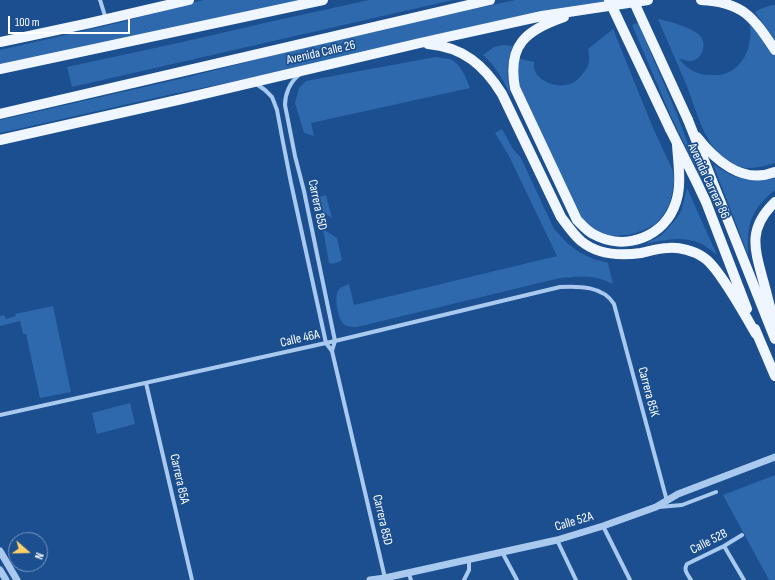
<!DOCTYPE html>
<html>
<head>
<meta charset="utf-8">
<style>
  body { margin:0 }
  #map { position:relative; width:775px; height:580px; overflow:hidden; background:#1b4f8f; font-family:"Sofia Sans Condensed",sans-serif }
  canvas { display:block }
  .north { position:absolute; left:8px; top:532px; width:40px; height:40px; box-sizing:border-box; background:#1b4f8f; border:1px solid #7695bc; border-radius:50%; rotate:110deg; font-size:11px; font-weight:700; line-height:16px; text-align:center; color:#fff }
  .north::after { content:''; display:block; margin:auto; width:14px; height:18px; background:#ffd166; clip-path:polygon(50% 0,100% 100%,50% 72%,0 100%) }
  .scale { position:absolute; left:8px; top:16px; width:122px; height:18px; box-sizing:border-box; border:2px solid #fff; border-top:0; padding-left:5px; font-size:12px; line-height:14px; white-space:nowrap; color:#fff; -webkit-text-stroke:3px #1b4f8f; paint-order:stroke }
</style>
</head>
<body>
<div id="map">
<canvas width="775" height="580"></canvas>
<div class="north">N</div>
<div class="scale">100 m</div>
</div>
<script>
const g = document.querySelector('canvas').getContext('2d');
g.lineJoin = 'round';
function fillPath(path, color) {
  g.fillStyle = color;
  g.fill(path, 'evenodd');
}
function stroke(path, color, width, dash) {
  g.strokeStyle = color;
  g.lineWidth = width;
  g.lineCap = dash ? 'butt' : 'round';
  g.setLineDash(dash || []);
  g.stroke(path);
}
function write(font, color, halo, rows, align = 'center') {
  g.font = font + ' "Sofia Sans Condensed",sans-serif';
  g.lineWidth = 3.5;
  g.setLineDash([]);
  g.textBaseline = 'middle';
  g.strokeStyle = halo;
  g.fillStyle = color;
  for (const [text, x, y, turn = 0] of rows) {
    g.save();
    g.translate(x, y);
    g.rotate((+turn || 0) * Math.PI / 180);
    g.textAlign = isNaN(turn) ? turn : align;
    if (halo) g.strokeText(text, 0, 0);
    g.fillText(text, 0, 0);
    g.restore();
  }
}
fillPath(new Path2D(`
  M 204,0 L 308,0 L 0,66 L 0,50 L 122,22 L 170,8 Z
  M 369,0 L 453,0 L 72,87 L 67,67 L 187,41 L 269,22 Z
  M 515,0 L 615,0 L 413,41 L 250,78 L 168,95 L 0,133 L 0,120 L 184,78 L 334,40 Z
  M 772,5 L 775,5 L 775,40 L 755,12 L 760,9 Z
  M 658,19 C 669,21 694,28 701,37 C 707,45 702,60 691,61 C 687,62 683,59 679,59 C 687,69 697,75 710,75 C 713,75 717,75 720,75 C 743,71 753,46 750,25 L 753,23 L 775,56 L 775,163 C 766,166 757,168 748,168 C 708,166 698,113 686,84 C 677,62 667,41 658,19 Z
  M 638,23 L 676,112 L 703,183 L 669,112 L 632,25 Z
  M 613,29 L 653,128 L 673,171 L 674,180 L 672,194 L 669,205 L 662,217 L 654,225 L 644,230 L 629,235 L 609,236 L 593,230 L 577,214 L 518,91 L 517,58 L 534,62 C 531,80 556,89 570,84 C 576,82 580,77 584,72 C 590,65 590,58 588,49 Z
  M 503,45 L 513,46 C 505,65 507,78 511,97 C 504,81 496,66 483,55 L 494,47 Z
  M 435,57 C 440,58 447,58 452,60 C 462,66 466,78 470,88 L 311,123 L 314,136 L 304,133 L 295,103 L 299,88 L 306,81 Z
  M 502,129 L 513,149 L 521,158 L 554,229 L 568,244 L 579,252 L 593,259 L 608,263 L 613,284 C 596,275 580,276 560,278 L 357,327 C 353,327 349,327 345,325 C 338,321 334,298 338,291 C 340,287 344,286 349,284 L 354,305 L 557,256 L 509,156 L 495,133 Z
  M 713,164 C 720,169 728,174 736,177 C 749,181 762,177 775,176 L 775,190 C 750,210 747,224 748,255 Z
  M 687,188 L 717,255 C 712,251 707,247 702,244 C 683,235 664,240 645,244 L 662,235 L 677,218 L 682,209 Z
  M 326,195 L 332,218 L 323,212 L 319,197 Z
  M 323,229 L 337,238 L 342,260 C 338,262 334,265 329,263 Z
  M 53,306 L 71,392 L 40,398 L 26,334 L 23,334 L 20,321 L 0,326 L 0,316 L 4,315 L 6,319 L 16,316 L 15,314 Z
  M 130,403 L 135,424 L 97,434 L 92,413 Z
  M 775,475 L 775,580 L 769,580 L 723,495 Z`), '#2e69ad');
stroke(new Path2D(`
  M 100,0 L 106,19
  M 299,75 C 290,82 285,94 285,105 L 295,156 L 304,191 L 335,341 L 332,351
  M 255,83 L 265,90 L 272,97 L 277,110 L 282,137 L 291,183 L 326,343 L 332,351 L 385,578
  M 146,383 L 192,580
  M 0,415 L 335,341 L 560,287 C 579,286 603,286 614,304 L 667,501
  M 659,507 L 682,505 L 716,492
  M 603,526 L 630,580
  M 557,540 L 576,580
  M 724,546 L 744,580
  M 502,552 L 517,580
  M 408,572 L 411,580
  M 464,580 L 469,570 L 469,559
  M 691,580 C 688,575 683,570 687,564 L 724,546 L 742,535`), '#a9c9ee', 4);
stroke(new Path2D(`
  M 0,551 L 17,580
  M 0,570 L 6,580
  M 370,580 L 385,578 L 557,540 L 603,526 L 656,507 L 678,494 L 775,457`), '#a9c9ee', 7);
stroke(new Path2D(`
  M 701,0 C 743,2 753,17 775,50
  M 564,17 C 526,30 507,45 515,88 L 577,220 C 582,225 587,231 593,234 C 625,252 665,237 676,202 C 682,184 678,163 677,144
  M 0,42 L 90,23 L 189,0
  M 428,44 C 463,47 484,65 502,94 L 561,217 C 567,225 573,234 581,241 C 598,255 620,256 641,253 C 650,251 659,248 668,248 C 680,247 694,251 703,257 C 711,262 716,270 721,277 C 734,295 745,315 756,334
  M 0,69 L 323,0
  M 0,114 L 490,0
  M 688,120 L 775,339
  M 670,129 L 697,183 L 706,202 L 747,309
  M 697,137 C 715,160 743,185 775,172
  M 0,140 L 182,99 L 420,43 L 542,16 L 648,0
  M 774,322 C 770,308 767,294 763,280 C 754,247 748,228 775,202
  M 755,329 L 775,376`), '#f0f6ff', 10);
stroke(new Path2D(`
  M 609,0 L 670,129
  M 633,0 L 688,120`), '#f0f6ff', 10);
write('13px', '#fff', '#1b4f8f', [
  ["Avenida Calle 26",321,53,-13],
  ["Avenida Carrera 86",708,181,65],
  ["Carrera 85D",317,205,78],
  ["Calle 46A",300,339,-13],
  ["Carrera 85K",648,392,75],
  ["Carrera 85A",179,479,77],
  ["Carrera 85D",382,520,77],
  ["Calle 52A",574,522,-17],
  ["Calle 52B",709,542,-27]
]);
</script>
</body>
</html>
